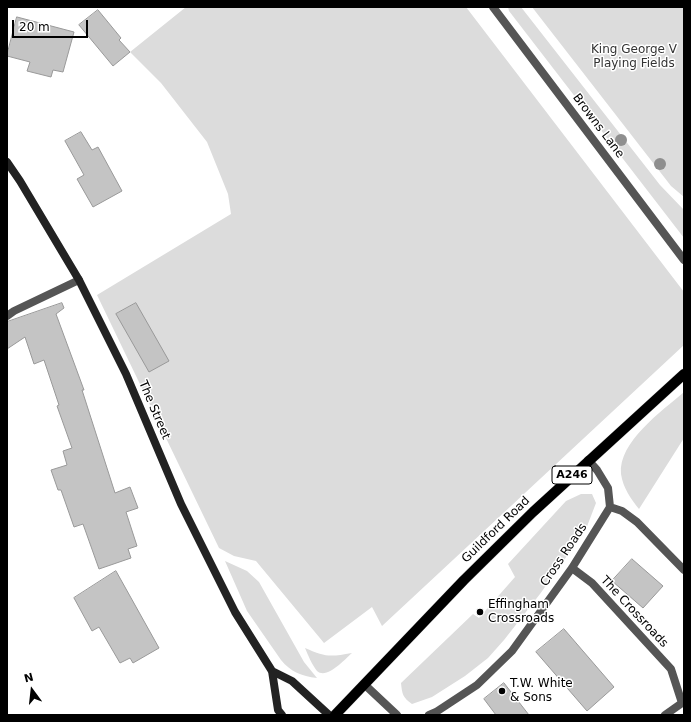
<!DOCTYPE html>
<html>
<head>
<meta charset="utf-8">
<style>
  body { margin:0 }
  #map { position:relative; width:691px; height:722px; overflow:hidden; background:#fff; font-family:"DejaVu Sans",sans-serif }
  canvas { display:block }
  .frame { position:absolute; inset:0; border:8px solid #000; pointer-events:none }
  .north { position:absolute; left:12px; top:670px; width:40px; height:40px; -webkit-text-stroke:3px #fff; paint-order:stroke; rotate:345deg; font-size:11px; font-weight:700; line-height:16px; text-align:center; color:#000 }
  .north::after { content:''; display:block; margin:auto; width:14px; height:18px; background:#000; clip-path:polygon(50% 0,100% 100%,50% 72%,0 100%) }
  .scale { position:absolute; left:12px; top:20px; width:76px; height:18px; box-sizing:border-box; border:2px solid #000; border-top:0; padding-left:5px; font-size:12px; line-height:14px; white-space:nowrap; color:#000; -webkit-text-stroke:3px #fff; paint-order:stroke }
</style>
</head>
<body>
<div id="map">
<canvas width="691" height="722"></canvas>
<div class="frame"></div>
<div class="north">N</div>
<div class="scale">20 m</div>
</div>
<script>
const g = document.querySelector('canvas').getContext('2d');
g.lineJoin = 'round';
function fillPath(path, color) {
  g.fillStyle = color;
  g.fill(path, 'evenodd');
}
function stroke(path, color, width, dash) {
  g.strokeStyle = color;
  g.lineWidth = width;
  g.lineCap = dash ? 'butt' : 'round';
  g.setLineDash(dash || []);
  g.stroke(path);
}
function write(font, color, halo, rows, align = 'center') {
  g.font = font + ' "DejaVu Sans",sans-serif';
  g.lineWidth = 3;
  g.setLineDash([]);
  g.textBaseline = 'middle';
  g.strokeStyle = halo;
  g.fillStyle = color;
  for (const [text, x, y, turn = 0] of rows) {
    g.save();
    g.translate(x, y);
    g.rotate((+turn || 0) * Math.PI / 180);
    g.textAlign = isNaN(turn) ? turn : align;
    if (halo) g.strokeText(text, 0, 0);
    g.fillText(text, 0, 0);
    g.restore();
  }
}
fillPath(new Path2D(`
  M 186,7 L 466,7 L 684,292 L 684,345 L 382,626 L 372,607 L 324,643 L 256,561 L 234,556 L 219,548 L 97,295 L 231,214 L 228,194 L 207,142 L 161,83 L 130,52 Z
  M 508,7 L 521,7 L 660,185 L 684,210 L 684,238 L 509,11 Z
  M 532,7 L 684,7 L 684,197 L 671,186 Z
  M 684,392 L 684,438 L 639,509 C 631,499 623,488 621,474 C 618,442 662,411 684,392 Z
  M 581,494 L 592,494 L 596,503 L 586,529 L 540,594 L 504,640 L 488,658 L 465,676 L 432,697 L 412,704 C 403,698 402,694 401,683 L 473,614 L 479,618 L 515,577 L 508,564 L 566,501 Z
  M 225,561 L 247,571 L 259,582 L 304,662 L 317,678 C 301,676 291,672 281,660 L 247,611 Z
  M 305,648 C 325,657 330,657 352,653 C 345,659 327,680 317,671 C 312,665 308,655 305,648 Z`), '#dcdcdc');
const building = new Path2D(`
  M 98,10 L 121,38 L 119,40 L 130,52 L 113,66 L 79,25 Z
  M 17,17 L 74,32 L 63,72 L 53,70 L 51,77 L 27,71 L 30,62 L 7,56 Z
  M 81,132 L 92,150 L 98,147 L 122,191 L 93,207 L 77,179 L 84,175 L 65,141 Z
  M 62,303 L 64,308 L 56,314 L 84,390 L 82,390 L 115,493 L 130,487 L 138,508 L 126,512 L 137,546 L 128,549 L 131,558 L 99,569 L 83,524 L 74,527 L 61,490 L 58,490 L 51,470 L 67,465 L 63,451 L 72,448 L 57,406 L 59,405 L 44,360 L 34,364 L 25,337 L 7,349 L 7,322 Z
  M 136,303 L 169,361 L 149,372 L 116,314 Z
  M 632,559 L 663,586 L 643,608 L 612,581 Z
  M 116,571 L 159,648 L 133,663 L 130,658 L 120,663 L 99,627 L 92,631 L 74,598 Z
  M 564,629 L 614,687 L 587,711 L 536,652 Z
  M 504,683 L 529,715 L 496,715 L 484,699 Z`);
fillPath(building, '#c4c4c4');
stroke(building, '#999', 1);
const primary = new Path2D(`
  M 335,715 L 464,580 L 533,512 L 684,374`);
stroke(primary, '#dbdbdb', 11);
stroke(new Path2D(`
  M 7,316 L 14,311 L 79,280`), '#555', 8);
stroke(new Path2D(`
  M 493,7 L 684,260
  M 610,507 L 622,511 L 637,522 L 684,570
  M 572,568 L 592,583 L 671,669 L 682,703 L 665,715
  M 364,684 L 397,715
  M 429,715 L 436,712 L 477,685 L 512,651 L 572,568 L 610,507 L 608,488 L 597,470 L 588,460`), '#555', 8);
stroke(new Path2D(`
  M 7,162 L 20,181 L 79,280 L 126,374 L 181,504 L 235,612 L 272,671 L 278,710 L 282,715
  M 272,671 L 292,681 L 329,715`), '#222', 8);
stroke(primary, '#000', 10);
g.fillStyle = '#8f8f8f';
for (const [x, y] of [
  [621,140],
  [660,164]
]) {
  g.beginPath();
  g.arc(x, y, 6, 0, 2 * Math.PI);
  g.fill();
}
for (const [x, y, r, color] of [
  [480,612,4,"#000"],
  [502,691,4,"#000"]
]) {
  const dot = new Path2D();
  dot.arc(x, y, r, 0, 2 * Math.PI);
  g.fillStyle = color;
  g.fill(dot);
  stroke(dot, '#fff', 1.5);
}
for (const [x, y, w] of [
  [572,475,40]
]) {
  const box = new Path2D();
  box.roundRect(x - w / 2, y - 9, w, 18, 3);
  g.fillStyle = '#fff';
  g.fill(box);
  stroke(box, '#000', 1);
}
write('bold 11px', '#000', null, [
  ["A246",572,475]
]);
write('12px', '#333', '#fff', [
  ["King George V",634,50],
  ["Playing Fields",634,64]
]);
write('12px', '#000', '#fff', [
  ["Browns Lane",598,126,53],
  ["The Street",154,410,67],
  ["Guildford Road",496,530,-44],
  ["Cross Roads",564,555,-56],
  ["The Crossroads",634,612,47]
]);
write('12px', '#000', '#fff', [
  ["Effingham",488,605],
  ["Crossroads",488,619],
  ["T.W. White",510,684],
  ["& Sons",510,698]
], 'left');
</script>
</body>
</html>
